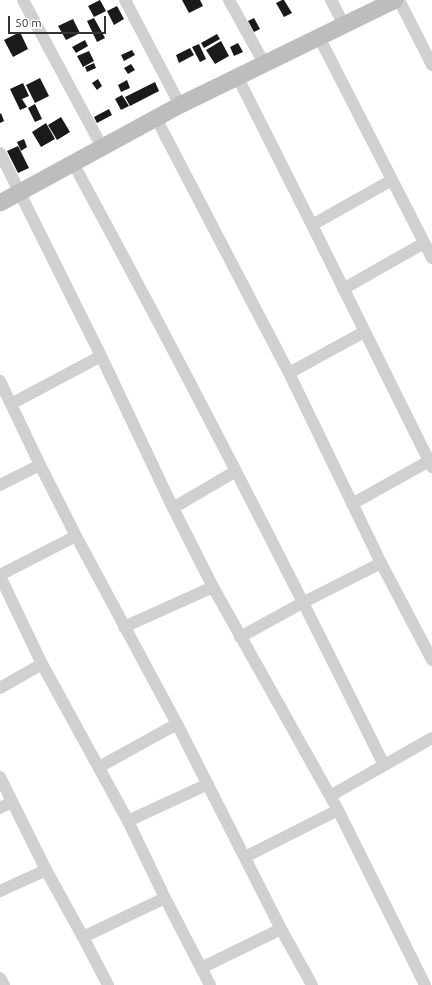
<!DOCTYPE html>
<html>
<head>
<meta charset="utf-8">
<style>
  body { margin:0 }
  #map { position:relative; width:432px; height:985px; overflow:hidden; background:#fff; font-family:Ubuntu,sans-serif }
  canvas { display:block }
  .scale { position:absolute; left:8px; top:16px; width:98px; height:18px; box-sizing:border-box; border:2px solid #333; border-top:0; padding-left:5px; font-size:12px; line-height:14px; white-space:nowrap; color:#333; -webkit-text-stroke:3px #fff; paint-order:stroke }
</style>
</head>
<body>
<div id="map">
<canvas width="432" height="985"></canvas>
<div class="scale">50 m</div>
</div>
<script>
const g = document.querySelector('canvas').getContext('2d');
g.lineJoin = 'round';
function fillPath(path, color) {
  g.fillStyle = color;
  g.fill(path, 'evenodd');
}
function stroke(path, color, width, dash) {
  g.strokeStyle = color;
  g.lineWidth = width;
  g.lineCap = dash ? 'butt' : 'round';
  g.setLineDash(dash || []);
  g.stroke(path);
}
fillPath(new Path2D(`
  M 100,0 L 106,11 L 94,17 L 88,6 Z
  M 182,0 L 200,0 L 203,6 L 189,13 Z
  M 282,0 L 284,0 L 292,13 L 284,17 L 276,3 Z
  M 117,6 L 124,19 L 114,25 L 107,11 Z
  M 94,18 L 105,38 L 97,42 L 87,21 Z
  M 254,18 L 260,29 L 254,32 L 248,21 Z
  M 73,19 L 80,33 L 66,40 L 58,26 Z
  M 20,32 L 28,49 L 13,57 L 4,40 Z
  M 217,34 L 220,39 L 204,48 L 201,43 Z
  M 85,40 L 88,46 L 76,53 L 72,47 Z
  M 221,41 L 229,56 L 215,64 L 206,50 Z
  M 238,43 L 243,52 L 234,56 L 230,47 Z
  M 199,44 L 206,59 L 200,62 L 192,47 Z
  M 190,48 L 194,55 L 179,63 L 176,55 Z
  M 132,50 L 135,55 L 124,61 L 121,55 Z
  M 89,51 L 94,61 L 83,67 L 77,56 Z
  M 94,63 L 96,68 L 87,72 L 85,67 Z
  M 131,64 L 135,70 L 128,74 L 124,68 Z
  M 40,78 L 49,96 L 35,103 L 26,85 Z
  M 98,79 L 102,86 L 97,90 L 92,83 Z
  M 127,80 L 130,88 L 121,92 L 118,85 Z
  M 155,82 L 159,91 L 130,106 L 125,97 Z
  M 23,83 L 29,96 L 22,99 L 27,107 L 20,110 L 10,89 Z
  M 122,95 L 129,106 L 121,110 L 115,99 Z
  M 35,104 L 42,119 L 35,122 L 28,108 Z
  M 109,109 L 112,115 L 97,123 L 94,117 Z
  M 1,113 L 4,121 L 0,123 L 0,114 Z
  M 61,117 L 70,132 L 57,140 L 48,125 Z
  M 46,123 L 55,139 L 41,147 L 32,132 Z
  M 24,139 L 27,147 L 21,151 L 17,142 Z
  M 18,146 L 29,168 L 18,173 L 7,151 Z`), '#1a1a1a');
stroke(new Path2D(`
  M 23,0 L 102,147
  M 125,0 L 180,105
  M 229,0 L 264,63
  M 331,0 L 344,25
  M 399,0 L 432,65
  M 319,37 L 432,258
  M 237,76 L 312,225 L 432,467
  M 156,118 L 289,373 L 381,563 L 432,660
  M 0,153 L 101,356 L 173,508 L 213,587 L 338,810 L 425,985
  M 73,163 C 181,362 284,562 384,765
  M 312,225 L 392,180
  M 343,289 L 424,243
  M 289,373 L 364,332
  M 0,381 L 40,465 L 76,536 L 177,724 L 281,929 L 312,985
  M 11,404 L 101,356
  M 0,485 L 40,465
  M 352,504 L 429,461
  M 173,508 L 236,471
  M 0,575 L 76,536
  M 0,576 L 42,664 L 128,821 L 165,898 L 210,985
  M 124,627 L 213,587
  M 240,637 L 304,602 L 381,563
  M 0,688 L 42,664
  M 99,767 L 177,724
  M 0,777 L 46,870 L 83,937 L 108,985
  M 330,796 L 432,738
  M 0,808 L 12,802
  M 128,821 L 208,784
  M 245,857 L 338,810
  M 0,891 L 46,870
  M 83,937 L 165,898
  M 201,968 L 281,929
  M 0,978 L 4,985`), '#d0d0d0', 12);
stroke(new Path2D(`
  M 0,203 L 180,105 L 395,0`), '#bdbdbd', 17);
</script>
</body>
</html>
